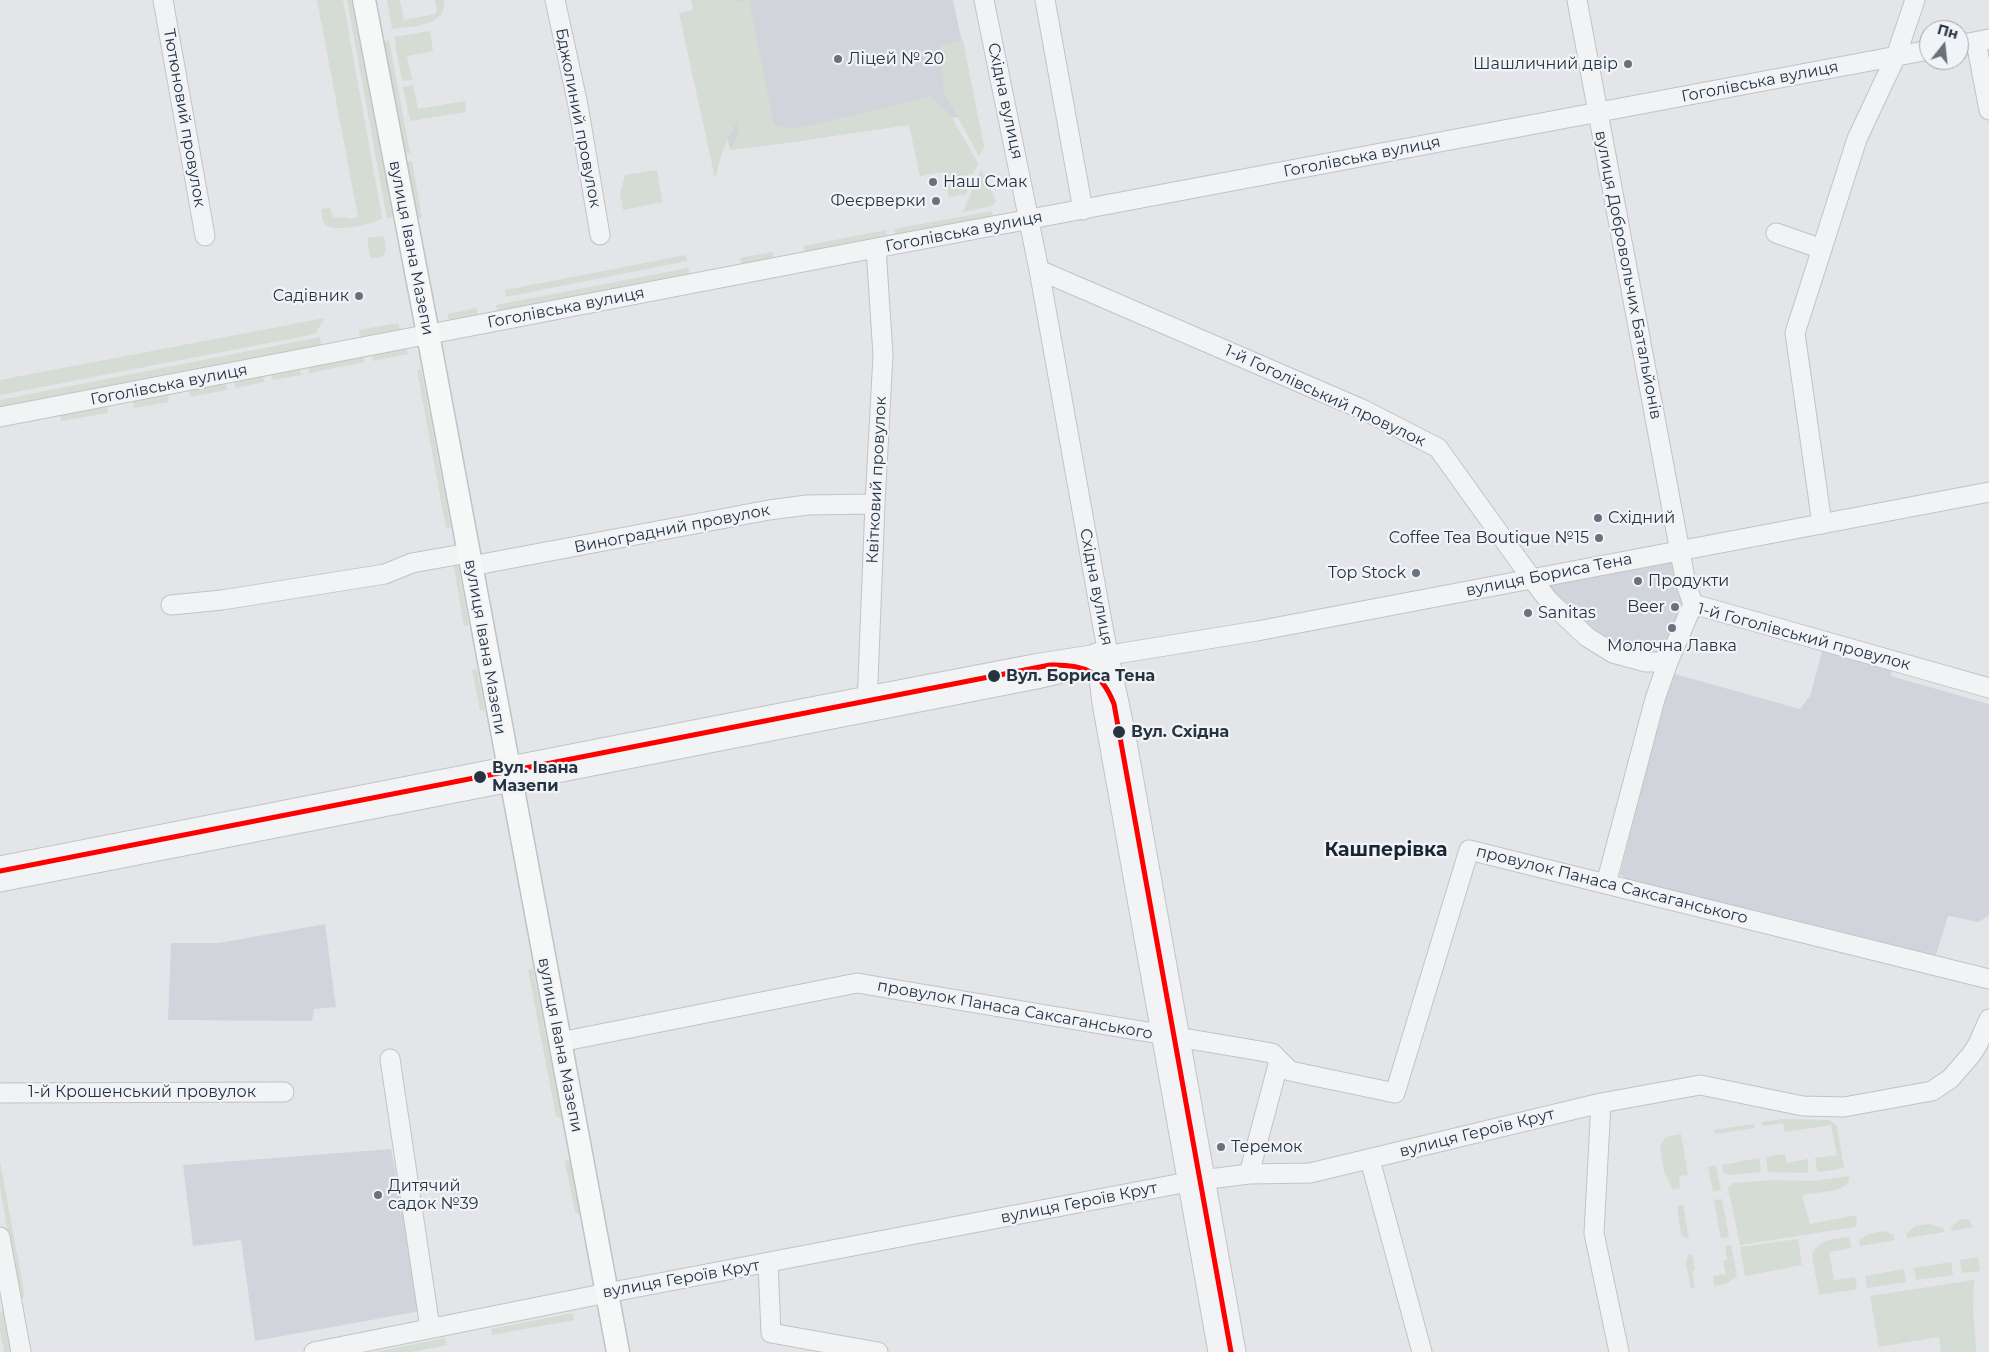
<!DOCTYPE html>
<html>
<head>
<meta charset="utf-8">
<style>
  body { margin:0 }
  #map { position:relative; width:1989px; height:1352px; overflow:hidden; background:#e3e5e8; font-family:Montserrat,sans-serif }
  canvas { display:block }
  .north { position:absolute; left:1919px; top:20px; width:50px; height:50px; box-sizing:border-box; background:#f1f4f7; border:1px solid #a1a7af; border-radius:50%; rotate:16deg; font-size:14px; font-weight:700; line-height:20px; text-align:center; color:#283342 }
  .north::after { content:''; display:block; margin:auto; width:18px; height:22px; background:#69717c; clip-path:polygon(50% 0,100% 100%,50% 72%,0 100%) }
</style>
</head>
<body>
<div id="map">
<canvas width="1989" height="1352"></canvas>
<div class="north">Пн</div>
</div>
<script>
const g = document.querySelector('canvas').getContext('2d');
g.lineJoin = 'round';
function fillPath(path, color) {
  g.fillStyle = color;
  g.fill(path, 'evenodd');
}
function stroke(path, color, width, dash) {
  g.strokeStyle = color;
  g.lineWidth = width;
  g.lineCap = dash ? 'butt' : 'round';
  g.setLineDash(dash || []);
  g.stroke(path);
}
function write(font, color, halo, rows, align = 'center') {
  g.font = font + ' Montserrat,sans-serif';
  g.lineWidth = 4.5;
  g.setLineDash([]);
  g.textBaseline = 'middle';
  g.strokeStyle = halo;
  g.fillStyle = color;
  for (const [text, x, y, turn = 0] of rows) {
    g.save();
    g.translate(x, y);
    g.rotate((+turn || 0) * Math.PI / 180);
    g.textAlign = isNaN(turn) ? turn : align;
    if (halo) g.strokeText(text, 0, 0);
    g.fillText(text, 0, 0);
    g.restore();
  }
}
fillPath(new Path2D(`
  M 699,0 L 953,0 L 977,114 L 793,142 L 730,150 Z
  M 1673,562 L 1682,606 L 1670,647 L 1657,657 L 1603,644 L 1547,586 Z
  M 1823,648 L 1891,666 L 1891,676 L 1989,704 L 1989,915 L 1979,922 L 1948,916 L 1935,958 L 1631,884 L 1620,874 L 1671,673 L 1800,709 L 1810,696 Z
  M 325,924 L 336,1007 L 314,1009 L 312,1021 L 168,1020 L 171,943 L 219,943 Z
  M 391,1149 L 421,1311 L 255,1341 L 241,1240 L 193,1246 L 183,1165 Z`), '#d1d5db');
fillPath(new Path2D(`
  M 317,0 L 343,0 L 382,218 C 373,225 333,233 325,224 C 322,221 322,214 321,209 L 330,208 L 333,218 L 346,217 L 350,219 L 358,217 Z
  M 347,0 L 351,0 L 393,217 L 387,218 Z
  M 387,0 L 400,0 L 404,20 L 435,14 L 437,11 L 435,0 L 444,0 C 448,27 410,26 392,29 Z
  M 691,0 L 738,0 L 739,2 L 749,0 L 774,125 L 796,129 L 931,96 L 951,116 L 978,163 L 973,174 L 946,179 L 944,172 L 920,176 L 909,125 L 730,150 L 739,132 L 737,121 L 722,152 L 715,178 L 679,13 L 693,10 Z
  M 430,31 L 433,51 L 407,56 L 412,80 L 402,81 L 394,37 Z
  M 389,40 L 410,153 L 406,154 L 384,41 Z
  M 963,40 L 984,147 L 979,156 L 944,92 L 940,45 Z
  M 413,85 L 418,109 L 465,101 L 466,112 L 410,121 L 403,87 Z
  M 412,161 L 422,218 L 418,218 L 407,162 Z
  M 981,169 L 996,201 L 992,206 L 963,212 Z
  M 657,170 L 662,202 L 623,210 L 620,193 L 625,175 Z
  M 972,177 L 966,194 L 949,197 L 946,182 Z
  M 992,211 L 993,216 L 895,235 L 894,229 Z
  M 886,230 L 887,236 L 805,252 L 804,246 Z
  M 384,236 L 386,250 L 382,257 L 372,258 L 370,257 L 367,238 Z
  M 773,252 L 774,258 L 742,264 L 740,258 Z
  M 686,255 L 687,261 L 506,297 L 505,290 Z
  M 688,268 L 690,274 L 498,311 L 496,305 Z
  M 476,308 L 478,315 L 449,320 L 448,314 Z
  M 325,318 L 315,334 L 0,395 L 0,380 Z
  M 398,323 L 400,329 L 360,337 L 359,330 Z
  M 320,337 L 321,345 L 0,408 L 0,400 Z
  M 406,348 L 408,354 L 373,361 L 372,354 Z
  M 363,356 L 365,362 L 309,373 L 308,366 Z
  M 300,368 L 301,375 L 273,380 L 271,374 Z
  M 421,369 L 451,528 L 446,528 L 417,370 Z
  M 263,375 L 264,382 L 236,388 L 234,381 Z
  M 225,383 L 227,390 L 190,397 L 189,390 Z
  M 168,394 L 169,402 L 134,408 L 133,401 Z
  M 107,406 L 108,413 L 61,421 L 60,415 Z
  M 453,562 L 457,562 L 469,625 L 464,626 Z
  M 477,669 L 485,712 L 480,710 L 472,670 Z
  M 533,969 L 562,1119 L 556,1116 L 528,970 Z
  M 1783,1119 L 1829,1120 L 1837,1126 L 1844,1168 L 1820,1172 L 1817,1170 L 1815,1158 L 1837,1155 L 1831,1125 L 1785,1132 L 1783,1123 L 1762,1126 L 1762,1122 Z
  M 1754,1124 L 1755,1128 L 1715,1134 L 1714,1130 Z
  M 1681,1134 L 1688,1175 L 1679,1176 L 1680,1188 L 1673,1190 L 1664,1171 L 1660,1145 L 1666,1137 Z
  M 1785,1154 L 1786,1163 L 1808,1159 L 1808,1172 L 1806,1173 L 1768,1172 L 1766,1157 Z
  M 1759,1158 L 1761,1172 L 1728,1175 L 1723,1172 L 1722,1165 Z
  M 570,1160 L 580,1215 L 575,1212 L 565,1161 Z
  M 0,1161 L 25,1297 L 20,1298 L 0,1188 Z
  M 1716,1165 L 1721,1190 L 1713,1192 L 1708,1167 Z
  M 1849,1176 L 1849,1181 L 1846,1185 L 1836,1190 L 1802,1195 L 1810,1224 L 1852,1216 L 1855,1216 L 1857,1220 L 1856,1226 L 1854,1227 L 1740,1245 L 1728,1187 L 1733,1183 L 1772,1180 L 1814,1181 Z
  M 1722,1199 L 1729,1237 L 1721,1238 L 1714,1200 Z
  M 1683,1205 L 1689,1238 L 1685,1238 L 1681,1234 L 1677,1206 Z
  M 1961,1219 L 1969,1219 L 1973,1227 L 1952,1231 L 1951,1227 Z
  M 1929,1224 L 1943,1228 L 1944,1232 L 1907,1238 L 1906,1234 L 1915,1226 Z
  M 1883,1231 L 1894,1235 L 1895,1240 L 1860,1246 L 1859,1240 L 1869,1234 Z
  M 1849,1237 L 1851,1248 L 1829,1252 L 1834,1280 L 1855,1277 L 1857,1289 L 1819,1295 L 1812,1255 C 1818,1239 1834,1239 1849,1237 Z
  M 1798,1239 L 1802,1265 L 1745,1276 L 1740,1247 Z
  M 1731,1245 L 1737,1276 L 1726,1284 L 1714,1286 L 1713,1276 L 1726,1274 L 1723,1261 L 1727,1260 L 1725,1246 Z
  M 1692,1254 L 1695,1270 L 1692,1271 L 1695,1288 L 1691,1289 L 1686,1262 L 1688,1255 Z
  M 1978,1257 L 1980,1271 L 1962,1273 L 1960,1260 Z
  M 1951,1262 L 1953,1275 L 1916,1280 L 1914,1268 Z
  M 1904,1269 L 1906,1282 L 1867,1288 L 1865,1276 Z
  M 1974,1280 L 1973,1306 L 1976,1352 L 1941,1352 L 1939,1337 L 1879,1347 L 1870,1296 Z
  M 4,1311 L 12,1352 L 4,1352 L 0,1330 L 0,1312 Z
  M 572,1313 L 574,1320 L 492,1335 L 491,1329 Z
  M 445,1338 L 447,1345 L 412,1352 L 376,1352 Z`), '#d4dcd3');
const minor = new Path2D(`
  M 163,0 L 205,236
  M 555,0 L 578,105 L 600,235
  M 984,0 L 1039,270 L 1104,633 L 1125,731 L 1236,1352
  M 1045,0 L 1083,210
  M 1577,0 L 1686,584 L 1693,604
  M 1976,42 L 1989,110
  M 1959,45 L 1989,39
  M 1776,233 L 1822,249
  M 1039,270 L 1364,410 L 1438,448 L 1532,579 L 1549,601 L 1587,637 L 1613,653 L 1646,662 L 1668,662 L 1693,604 L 1989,688
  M 0,417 L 876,248 L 1929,50
  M 1822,524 L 1795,333 L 1857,139 L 1896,56 L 1915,0
  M 471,566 L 769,510 L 807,505 L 875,504
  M 171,605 L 222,600 L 385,574 L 412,563 L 468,553
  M 1096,653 L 1102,703 L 1218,1352
  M 867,706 L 875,504 L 883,355 L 876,248
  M 0,866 L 867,696 L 1034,664 L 1091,655
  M 0,882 L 1037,679 L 1097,665 L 1109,656 L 1122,653 L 1257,631 L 1989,492
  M 1606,884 L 1655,699 L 1668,662
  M 560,1042 L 857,983 L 1272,1053 L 1290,1071 L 1395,1093 L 1469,850 L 1989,979
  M 390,1059 L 430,1328
  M 0,1093 L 284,1092
  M 1601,1103 L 1594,1233 L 1619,1352
  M 1370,1160 L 1422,1352
  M 1249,1174 L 1279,1061
  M 0,1237 L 21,1352
  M 768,1263 L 771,1333 L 878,1352
  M 314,1352 L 607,1293 L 1193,1181 L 1249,1174 L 1310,1173 L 1601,1103 L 1700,1085 L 1803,1106 L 1844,1107 L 1932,1091 L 1950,1079 L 1971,1055 L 1978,1044 L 1989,1019`);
const major = new Path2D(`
  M 364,0 L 428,334 L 618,1352`);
stroke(minor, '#c1c3c6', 21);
stroke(major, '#bfc2c6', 25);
stroke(minor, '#f2f3f5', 19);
stroke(major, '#f6f7f7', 22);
stroke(new Path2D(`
  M 0,871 L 1050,665 C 1084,664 1101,671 1114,704 L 1231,1352`), '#f00', 5);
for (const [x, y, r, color] of [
  [838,59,5,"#69717c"],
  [1628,64,5,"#69717c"],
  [933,182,5,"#69717c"],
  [936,201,5,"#69717c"],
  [359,296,5,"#69717c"],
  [1598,518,5,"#69717c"],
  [1599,538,5,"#69717c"],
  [1416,573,5,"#69717c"],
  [1638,581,5,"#69717c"],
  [1675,607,5,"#69717c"],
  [1528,613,5,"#69717c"],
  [1672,628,5,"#69717c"],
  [994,676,7,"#283342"],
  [1119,732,7,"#283342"],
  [480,777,7,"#283342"],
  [1221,1147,5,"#69717c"],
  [378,1195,5,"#69717c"]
]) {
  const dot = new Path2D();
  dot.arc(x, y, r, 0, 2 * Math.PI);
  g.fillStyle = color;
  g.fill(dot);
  stroke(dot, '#f1f4f7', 2);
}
write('16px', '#283342', '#f1f4f7', [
  ["Ліцей № 20",848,59],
  ["Шашличний двір",1618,64,"right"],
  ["Наш Смак",943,182],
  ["Феєрверки",926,201,"right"],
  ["Садівник",349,296,"right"],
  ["Східний",1608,518],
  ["Coffee Tea Boutique №15",1589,538,"right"],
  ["Top Stock",1406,573,"right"],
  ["Продукти",1648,581],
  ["Beer",1665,607,"right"],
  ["Sanitas",1538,613],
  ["Молочна Лавка",1672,646,"center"],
  ["Теремок",1231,1147],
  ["Дитячий",388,1186],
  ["садок №39",388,1204]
], 'left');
write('16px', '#283342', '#f1f4f7', [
  ["Гоголівська вулиця",1760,82,-11],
  ["Східна вулиця",1005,101,78],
  ["Тютюновий провулок",184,118,80],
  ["Бджолиний провулок",578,118,79],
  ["Гоголівська вулиця",1362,157,-11],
  ["Гоголівська вулиця",964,232,-11],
  ["вулиця Івана Мазепи",411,248,79],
  ["вулиця Добровольчих Батальйонів",1628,275,79],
  ["Гоголівська вулиця",566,308,-11],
  ["Гоголівська вулиця",169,385,-11],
  ["1-й Гоголівський провулок",1325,396,25],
  ["Квітковий провулок",877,480,-87],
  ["Виноградний провулок",672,529,-11],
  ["вулиця Бориса Тена",1549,575,-11],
  ["Східна вулиця",1096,587,79],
  ["1-й Гоголівський провулок",1804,637,15],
  ["вулиця Івана Мазепи",485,647,80],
  ["провулок Панаса Саксаганського",1612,885,14],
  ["провулок Панаса Саксаганського",1015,1010,10],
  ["вулиця Івана Мазепи",560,1045,79],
  ["1-й Крошенський провулок",142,1092],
  ["вулиця Героїв Крут",1477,1133,-14],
  ["вулиця Героїв Крут",1079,1203,-11],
  ["вулиця Героїв Крут",681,1279,-10]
]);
write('bold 16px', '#283342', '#f1f4f7', [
  ["Вул. Бориса Тена",1006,676],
  ["Вул. Східна",1131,732],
  ["Вул. Івана",492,768],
  ["Мазепи",492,786]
], 'left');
write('bold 19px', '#1b2433', '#f1f4f7', [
  ["Кашперівка",1386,850]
]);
</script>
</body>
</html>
